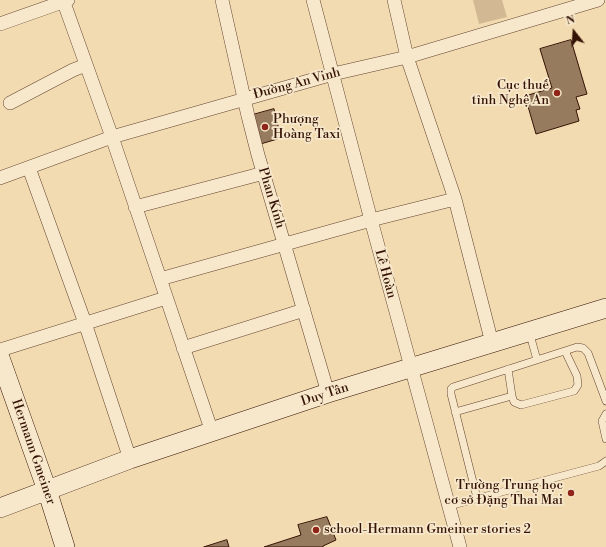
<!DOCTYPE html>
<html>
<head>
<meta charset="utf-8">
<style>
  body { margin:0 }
  #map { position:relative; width:606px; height:547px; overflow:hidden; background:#f2dbb0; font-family:"Libre Bodoni",serif }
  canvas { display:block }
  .north { position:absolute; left:554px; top:12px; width:40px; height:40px; -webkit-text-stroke:3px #f7e8cc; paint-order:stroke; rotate:343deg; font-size:11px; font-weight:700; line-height:16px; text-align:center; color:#341205 }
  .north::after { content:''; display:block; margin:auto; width:14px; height:18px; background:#341205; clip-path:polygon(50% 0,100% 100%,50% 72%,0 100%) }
</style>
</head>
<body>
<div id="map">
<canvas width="606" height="547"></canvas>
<div class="north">N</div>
</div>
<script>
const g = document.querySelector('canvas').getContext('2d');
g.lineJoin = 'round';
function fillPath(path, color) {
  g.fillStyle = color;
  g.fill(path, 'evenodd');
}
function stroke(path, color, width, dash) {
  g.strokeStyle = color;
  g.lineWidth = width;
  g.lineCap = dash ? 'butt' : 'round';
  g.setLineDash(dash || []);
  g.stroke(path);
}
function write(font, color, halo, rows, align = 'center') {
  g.font = font + ' "Libre Bodoni",serif';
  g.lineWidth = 3.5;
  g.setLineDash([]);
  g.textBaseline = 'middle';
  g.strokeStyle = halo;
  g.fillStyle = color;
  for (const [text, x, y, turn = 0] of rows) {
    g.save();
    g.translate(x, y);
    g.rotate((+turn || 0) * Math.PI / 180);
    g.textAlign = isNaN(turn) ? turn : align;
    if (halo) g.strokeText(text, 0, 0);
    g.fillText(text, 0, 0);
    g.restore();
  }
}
fillPath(new Path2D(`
  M 473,0 L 502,0 L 507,17 L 479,24 Z`), '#d2b993');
const building = new Path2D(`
  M 571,40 L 587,94 L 576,97 L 580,109 L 576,110 L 579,121 L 536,134 L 525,96 L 552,88 L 540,49 Z
  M 274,109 L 281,138 L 257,145 L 249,116 Z
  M 327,517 L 336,540 L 323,546 L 323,547 L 264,547 L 301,535 L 298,525 Z
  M 227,540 L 229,547 L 204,547 Z`);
fillPath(building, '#977b5e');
stroke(building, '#341205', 1);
const lane = new Path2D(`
  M 529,331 L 537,360
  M 508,369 L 512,396 L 514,402 L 521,405 L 574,391 L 578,385 L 577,376 L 565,351
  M 455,412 L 512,396
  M 606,414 L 602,421 L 606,439
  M 477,498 L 451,394 L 451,389 L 453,387 L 577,347 L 583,348 L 588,353 L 606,401
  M 449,506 L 599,466 L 606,461`);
const street = new Path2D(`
  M 63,0 L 112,137 L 212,432
  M 222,0 L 248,116 L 258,155 L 328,393
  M 313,0 L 371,220 L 460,547
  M 394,0 L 407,57 L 455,199 L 492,343
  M 0,24 L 68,0
  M 10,103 L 73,70 L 86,65
  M 29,168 L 85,323 L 130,459
  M 0,178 L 112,137 L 333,74 L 407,57 L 598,0
  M 135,207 L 264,173
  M 160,279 L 371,220 L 455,199
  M 183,348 L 304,310
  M 0,350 L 166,298`);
const secondary = new Path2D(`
  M 0,358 L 47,490 L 65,547
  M 0,508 L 130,459 L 328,393 L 606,308`);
stroke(lane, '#644430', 8);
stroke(street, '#644430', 14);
stroke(secondary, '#341205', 20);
stroke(lane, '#f7e8cc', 7);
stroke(street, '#f7e8cc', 13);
stroke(secondary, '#f7e8cc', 19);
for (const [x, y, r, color] of [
  [557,93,4,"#8f2418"],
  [265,127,4,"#8f2418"],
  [571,493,4,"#8f2418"],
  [316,530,4,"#8f2418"]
]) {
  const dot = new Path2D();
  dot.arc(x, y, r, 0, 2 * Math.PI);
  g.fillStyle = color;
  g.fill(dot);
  stroke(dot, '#f7e8cc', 1.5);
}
write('13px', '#341205', '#f7e8cc', [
  ["Đường An Vinh",297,84,-15],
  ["Phan Kính",271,198,73],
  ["Lê Hoàn",385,274,75],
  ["Duy Tân",325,395,-18],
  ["Hermann Gmeiner",33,452,71]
]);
write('13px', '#341205', '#f7e8cc', [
  ["Cục thuế",549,86],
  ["tỉnh Nghệ An",549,101],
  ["Phượng",273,120,"left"],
  ["Hoàng Taxi",273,135,"left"],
  ["Trường Trung học",563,486],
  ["cơ sở Đặng Thai Mai",563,501],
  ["school-Hermann Gmeiner stories 2",324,530,"left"]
], 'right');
</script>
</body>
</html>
